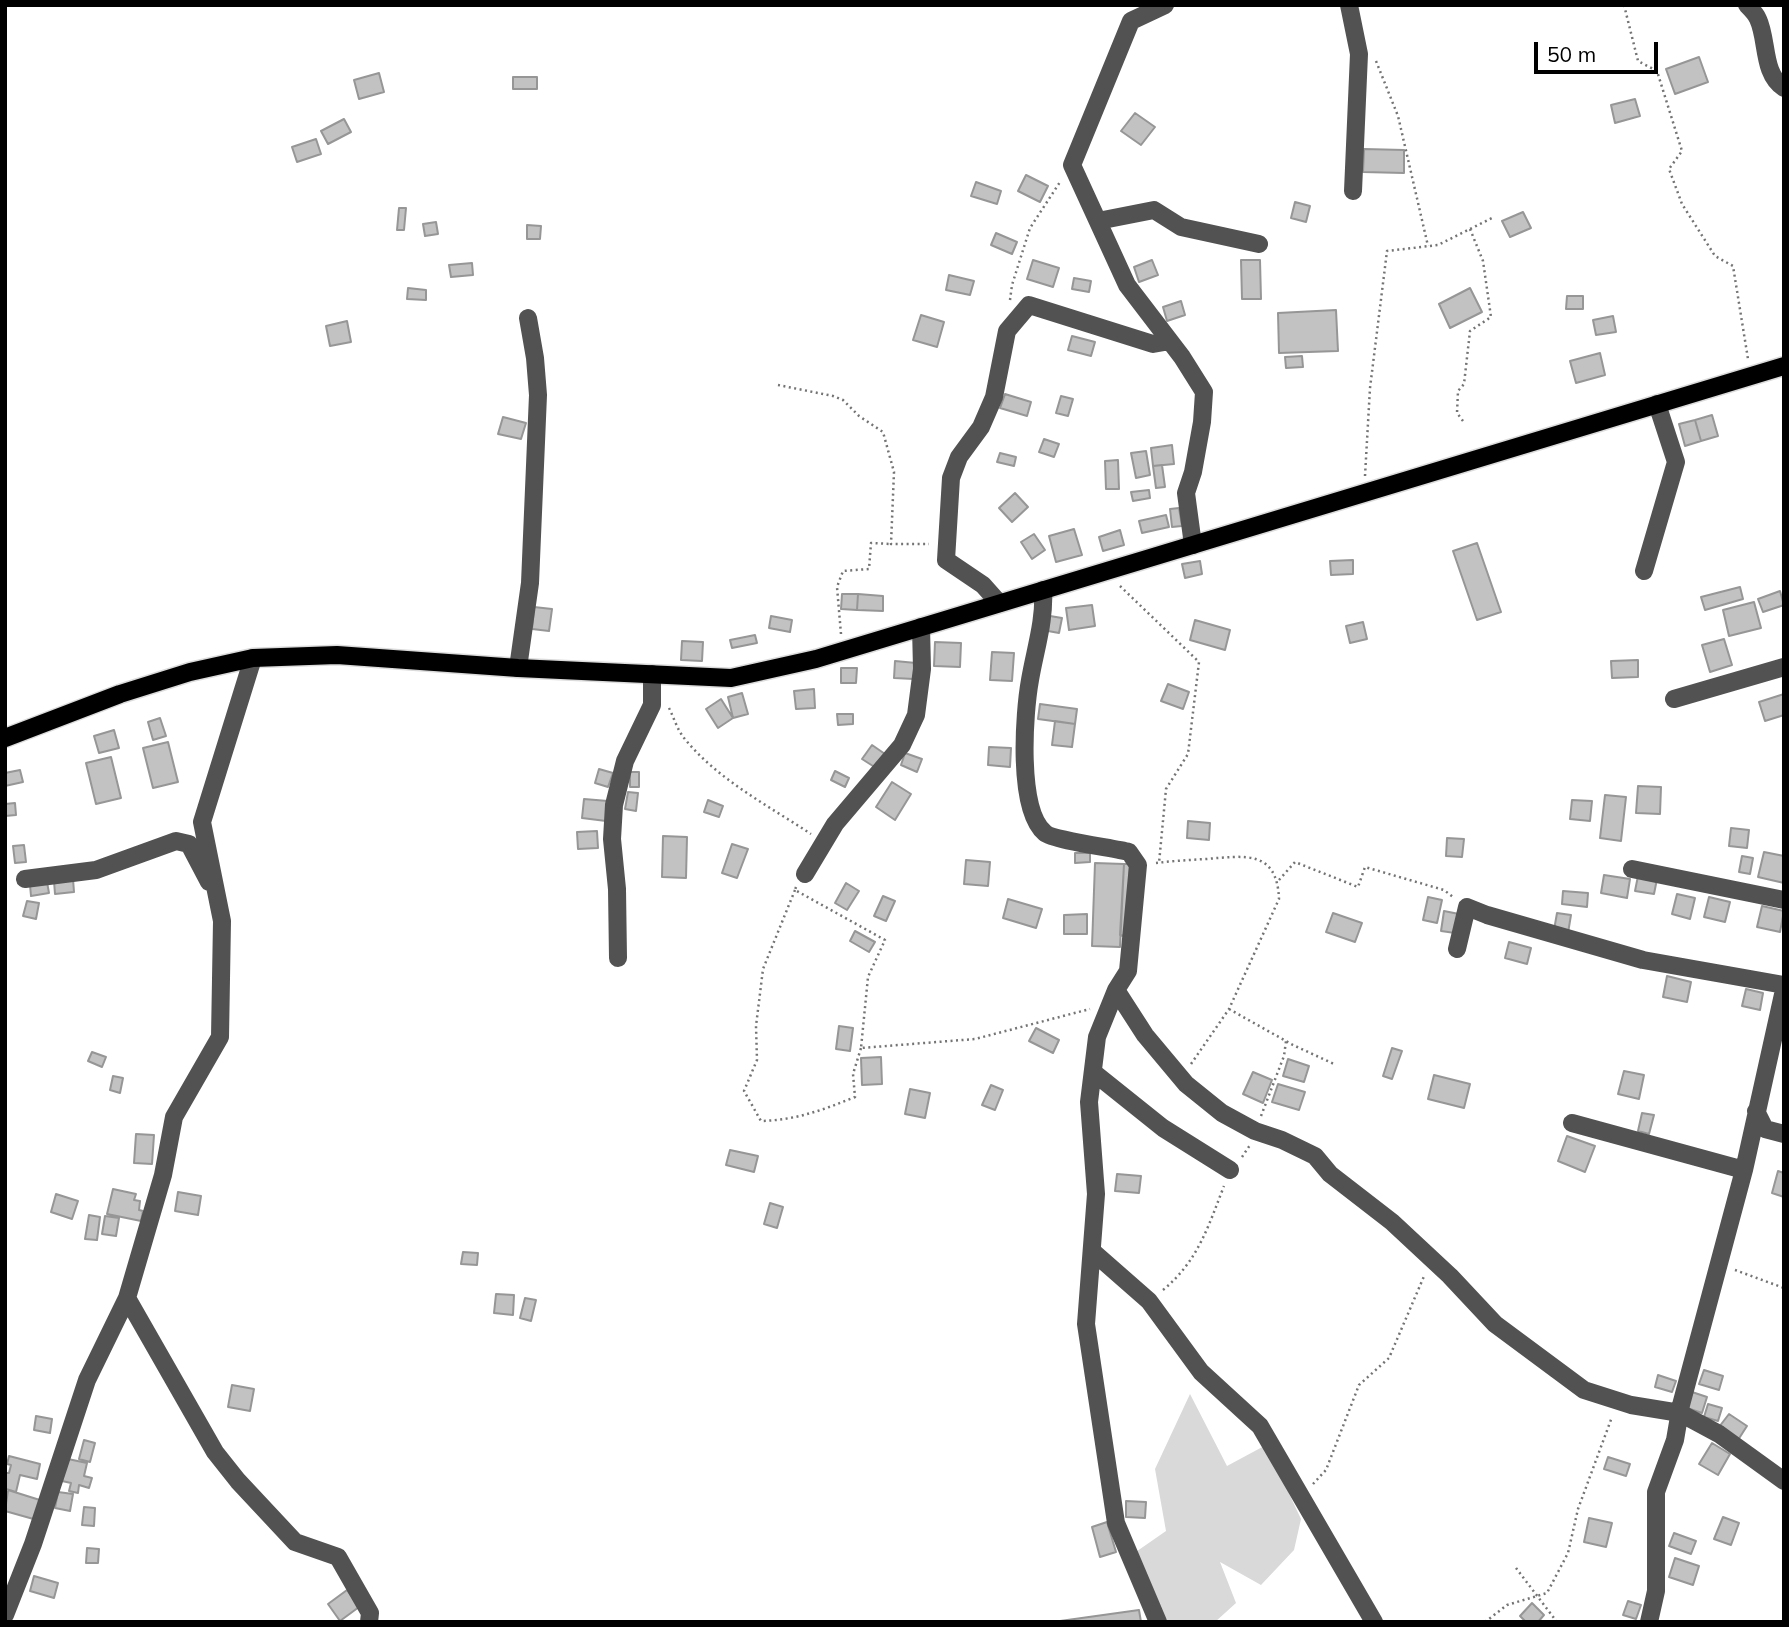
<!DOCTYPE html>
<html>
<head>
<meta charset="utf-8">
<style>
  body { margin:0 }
  #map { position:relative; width:1789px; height:1627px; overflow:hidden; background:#fff; font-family:Mulish,sans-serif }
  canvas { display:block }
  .frame { position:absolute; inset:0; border:7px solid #000; pointer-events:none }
  .scale { position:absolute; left:1534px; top:42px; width:124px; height:32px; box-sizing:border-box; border:4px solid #000; border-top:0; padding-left:9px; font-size:21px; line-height:24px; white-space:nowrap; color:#000; -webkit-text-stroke:5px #fff; paint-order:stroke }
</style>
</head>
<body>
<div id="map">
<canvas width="1789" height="1627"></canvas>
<div class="frame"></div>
<div class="scale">50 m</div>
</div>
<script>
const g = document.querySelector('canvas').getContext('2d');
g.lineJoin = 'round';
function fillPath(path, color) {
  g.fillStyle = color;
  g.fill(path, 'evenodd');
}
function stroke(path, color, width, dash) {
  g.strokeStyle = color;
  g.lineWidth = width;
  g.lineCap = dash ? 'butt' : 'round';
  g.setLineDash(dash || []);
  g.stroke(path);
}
fillPath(new Path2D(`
  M 1190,1394 L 1227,1466 L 1266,1445 L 1301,1519 L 1294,1550 L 1261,1585 L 1220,1562 L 1236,1603 L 1215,1622 L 1158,1622 L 1130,1556 L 1166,1531 L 1155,1469 Z`), '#d9d9d9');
const building = new Path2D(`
  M 1699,57 L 1708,82 L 1675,94 L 1666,69 Z
  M 379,73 L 384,92 L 359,99 L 354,80 Z
  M 513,77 L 537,77 L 537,89 L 513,89 Z
  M 1635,99 L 1640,116 L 1615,123 L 1611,105 Z
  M 1135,113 L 1155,127 L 1141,145 L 1121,131 Z
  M 344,119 L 351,132 L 328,144 L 321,131 Z
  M 316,139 L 321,154 L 297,162 L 292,147 Z
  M 1364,149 L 1404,150 L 1404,173 L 1363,172 Z
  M 1026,175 L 1048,186 L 1040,202 L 1018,191 Z
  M 976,182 L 1001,191 L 997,204 L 971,196 Z
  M 1295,202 L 1310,206 L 1306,222 L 1291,218 Z
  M 399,208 L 406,208 L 404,230 L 397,230 Z
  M 1523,212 L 1531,228 L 1510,237 L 1502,221 Z
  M 436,222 L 438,234 L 425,236 L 423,224 Z
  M 527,225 L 541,226 L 540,239 L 527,239 Z
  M 996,233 L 1017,242 L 1012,254 L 991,245 Z
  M 1033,260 L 1059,268 L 1053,287 L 1027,279 Z
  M 1152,260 L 1158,275 L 1139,282 L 1134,267 Z
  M 1241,260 L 1260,260 L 1261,299 L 1242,299 Z
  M 472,263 L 473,275 L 451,277 L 449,265 Z
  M 949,275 L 974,281 L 970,295 L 946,290 Z
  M 1074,278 L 1091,281 L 1089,292 L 1072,289 Z
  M 408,288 L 426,290 L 426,300 L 407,299 Z
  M 1470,288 L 1482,312 L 1450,328 L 1439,304 Z
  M 1567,296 L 1583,296 L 1583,309 L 1566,309 Z
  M 1181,301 L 1185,315 L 1167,321 L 1163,307 Z
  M 1336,310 L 1338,351 L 1279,353 L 1278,313 Z
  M 921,315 L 944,322 L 937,347 L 913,340 Z
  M 1613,316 L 1616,332 L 1596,335 L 1593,320 Z
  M 347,321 L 351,342 L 330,346 L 326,326 Z
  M 1072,336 L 1095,342 L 1091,356 L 1068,350 Z
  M 1600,353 L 1605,375 L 1576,383 L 1570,361 Z
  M 1302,356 L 1303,367 L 1286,368 L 1285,357 Z
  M 1005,394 L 1031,402 L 1027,416 L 1000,408 Z
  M 1061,396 L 1073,399 L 1068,416 L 1056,413 Z
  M 1712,415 L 1718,436 L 1701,441 L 1695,420 Z
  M 503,417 L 526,423 L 521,439 L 498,434 Z
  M 1695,420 L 1701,441 L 1685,446 L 1679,424 Z
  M 1044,439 L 1059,444 L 1054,457 L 1039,452 Z
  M 1172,445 L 1174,464 L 1153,466 L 1151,448 Z
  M 1146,451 L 1150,475 L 1136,478 L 1131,453 Z
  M 1000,453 L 1016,457 L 1014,466 L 997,462 Z
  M 1118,460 L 1119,489 L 1106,489 L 1105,461 Z
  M 1162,465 L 1165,487 L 1156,488 L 1153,466 Z
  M 1149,490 L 1150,498 L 1133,501 L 1131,492 Z
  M 1015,493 L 1028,507 L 1012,522 L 999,508 Z
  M 1179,508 L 1182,526 L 1172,527 L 1170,509 Z
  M 1166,515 L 1169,527 L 1142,533 L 1139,521 Z
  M 1074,529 L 1082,555 L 1056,562 L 1049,536 Z
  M 1120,530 L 1124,545 L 1103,551 L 1099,537 Z
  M 1034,534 L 1045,550 L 1032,559 L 1021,542 Z
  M 1477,543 L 1501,612 L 1477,620 L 1453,551 Z
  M 1353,560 L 1353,574 L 1331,575 L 1330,561 Z
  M 1200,561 L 1202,574 L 1185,578 L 1182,564 Z
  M 1740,587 L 1743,599 L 1705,610 L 1701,597 Z
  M 1780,591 L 1784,605 L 1763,612 L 1758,599 Z
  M 842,594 L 858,594 L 857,610 L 841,609 Z
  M 858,594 L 883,596 L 883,611 L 857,610 Z
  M 1754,602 L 1761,628 L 1729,636 L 1723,610 Z
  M 1092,605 L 1095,626 L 1069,630 L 1066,608 Z
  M 534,607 L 552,609 L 549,631 L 532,629 Z
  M 771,616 L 792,620 L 790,632 L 769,628 Z
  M 1050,616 L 1062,618 L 1059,633 L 1048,631 Z
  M 1195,620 L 1230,630 L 1225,650 L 1190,640 Z
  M 1363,622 L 1367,639 L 1350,643 L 1346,626 Z
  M 755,635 L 757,643 L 732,648 L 730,640 Z
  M 1724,639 L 1732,665 L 1710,672 L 1702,645 Z
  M 682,641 L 703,642 L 702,661 L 681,660 Z
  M 935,642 L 961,643 L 960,667 L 934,666 Z
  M 992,652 L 1014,653 L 1012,681 L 990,680 Z
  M 1638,660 L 1638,677 L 1612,678 L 1611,661 Z
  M 895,661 L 916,663 L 914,679 L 894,678 Z
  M 841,668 L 857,668 L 856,683 L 841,683 Z
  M 1168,684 L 1189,692 L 1183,709 L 1161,701 Z
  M 814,689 L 815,708 L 796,709 L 794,691 Z
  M 742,693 L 748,714 L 733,718 L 728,697 Z
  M 1784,694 L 1784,715 L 1765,721 L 1759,702 Z
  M 721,699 L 733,718 L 718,728 L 706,709 Z
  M 1040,704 L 1077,709 L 1075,724 L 1038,719 Z
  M 837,714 L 853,714 L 853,724 L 838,725 Z
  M 160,718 L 166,736 L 153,740 L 148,722 Z
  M 1055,721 L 1075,724 L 1072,747 L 1052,745 Z
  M 114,730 L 119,748 L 99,753 L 94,736 Z
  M 168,742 L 178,782 L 153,788 L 143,748 Z
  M 872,745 L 885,754 L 876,768 L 862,759 Z
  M 989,747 L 1011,748 L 1010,767 L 988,765 Z
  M 905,753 L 922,759 L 917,772 L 901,765 Z
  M 111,757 L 121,798 L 96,804 L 86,763 Z
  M 599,769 L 613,773 L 608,787 L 595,783 Z
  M 20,770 L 23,782 L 5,786 L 5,773 Z
  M 835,771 L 849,778 L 845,787 L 831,780 Z
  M 630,772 L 639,772 L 639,787 L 630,787 Z
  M 892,782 L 911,794 L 895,820 L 876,807 Z
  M 1638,786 L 1661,787 L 1660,814 L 1636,813 Z
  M 628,792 L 638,793 L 636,811 L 625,809 Z
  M 1605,795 L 1626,797 L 1621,841 L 1600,838 Z
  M 584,799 L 608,801 L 606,821 L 582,818 Z
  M 708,800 L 723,806 L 719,817 L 704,812 Z
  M 1572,800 L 1592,801 L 1590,821 L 1570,819 Z
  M 15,803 L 16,815 L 5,816 L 5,804 Z
  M 1188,821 L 1210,823 L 1209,840 L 1187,838 Z
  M 1731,828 L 1749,830 L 1747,848 L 1729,846 Z
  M 597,831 L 598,848 L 578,849 L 577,832 Z
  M 663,836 L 687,837 L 686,878 L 662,877 Z
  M 1447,838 L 1464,839 L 1462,857 L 1446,856 Z
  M 732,844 L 748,849 L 737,878 L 722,873 Z
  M 24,845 L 26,862 L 15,863 L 13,846 Z
  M 1764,852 L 1784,856 L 1784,883 L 1758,877 Z
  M 1075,853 L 1090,853 L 1090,862 L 1075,863 Z
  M 1742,856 L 1753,858 L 1750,874 L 1739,872 Z
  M 966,860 L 990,862 L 988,886 L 964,884 Z
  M 1095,863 L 1124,864 L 1120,947 L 1092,946 Z
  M 1124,864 L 1130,864 L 1126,936 L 1120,935 Z
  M 1604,875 L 1630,879 L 1627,898 L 1601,893 Z
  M 1638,876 L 1657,879 L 1654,894 L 1635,891 Z
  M 73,879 L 74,892 L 55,894 L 54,881 Z
  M 47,882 L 49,893 L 31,896 L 30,885 Z
  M 846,883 L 859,891 L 847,910 L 835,903 Z
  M 1563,891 L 1588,893 L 1587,907 L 1562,904 Z
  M 1677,894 L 1695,898 L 1690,919 L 1672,914 Z
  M 883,896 L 895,901 L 886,921 L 874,916 Z
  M 1428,897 L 1442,900 L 1437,923 L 1423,920 Z
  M 1709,897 L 1730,902 L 1725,922 L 1704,917 Z
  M 1008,899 L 1042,909 L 1036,928 L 1003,918 Z
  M 27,901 L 39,903 L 36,919 L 23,916 Z
  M 1762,906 L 1784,911 L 1780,932 L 1757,927 Z
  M 1444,911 L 1459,914 L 1455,933 L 1441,931 Z
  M 1333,913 L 1362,923 L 1355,942 L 1326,932 Z
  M 1557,913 L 1571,915 L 1568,933 L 1554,930 Z
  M 1087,914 L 1087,934 L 1064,934 L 1064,915 Z
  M 855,931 L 875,942 L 869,952 L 850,941 Z
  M 1509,942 L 1531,948 L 1527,964 L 1505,958 Z
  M 1667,976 L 1691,982 L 1687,1002 L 1663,997 Z
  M 1746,989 L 1763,993 L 1760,1010 L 1742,1006 Z
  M 839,1026 L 853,1028 L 850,1051 L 836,1049 Z
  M 1036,1028 L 1059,1040 L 1053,1053 L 1029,1041 Z
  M 1392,1048 L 1402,1051 L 1392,1079 L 1383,1076 Z
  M 92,1052 L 106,1057 L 102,1067 L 88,1061 Z
  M 881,1057 L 882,1084 L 862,1085 L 861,1058 Z
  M 1288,1059 L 1309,1066 L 1304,1082 L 1283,1076 Z
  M 1624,1071 L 1644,1075 L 1639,1099 L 1618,1094 Z
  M 1253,1072 L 1272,1080 L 1263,1103 L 1243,1094 Z
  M 1434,1075 L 1470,1084 L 1464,1108 L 1428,1099 Z
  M 113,1076 L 123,1078 L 120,1093 L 110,1090 Z
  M 1278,1084 L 1305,1092 L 1299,1110 L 1272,1102 Z
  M 991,1085 L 1003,1090 L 995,1110 L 982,1105 Z
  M 910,1089 L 930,1093 L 925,1118 L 905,1114 Z
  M 1642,1113 L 1654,1115 L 1649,1134 L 1638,1131 Z
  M 136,1134 L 154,1135 L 152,1164 L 134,1163 Z
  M 1567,1136 L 1595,1146 L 1585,1172 L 1558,1161 Z
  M 730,1150 L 758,1156 L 754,1172 L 726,1165 Z
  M 1778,1171 L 1784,1173 L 1784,1197 L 1772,1193 Z
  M 1117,1174 L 1141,1176 L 1139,1193 L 1115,1191 Z
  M 113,1189 L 136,1194 L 134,1200 L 140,1201 L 139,1210 L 143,1211 L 141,1221 L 107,1214 Z
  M 178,1192 L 201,1196 L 198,1215 L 175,1211 Z
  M 56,1194 L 78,1201 L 72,1219 L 51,1212 Z
  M 770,1203 L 783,1207 L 777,1228 L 764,1224 Z
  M 89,1215 L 100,1217 L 97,1240 L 85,1239 Z
  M 105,1216 L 119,1218 L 116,1236 L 102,1234 Z
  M 463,1252 L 478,1253 L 477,1265 L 461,1264 Z
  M 496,1294 L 514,1295 L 513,1315 L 494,1313 Z
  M 525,1298 L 536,1300 L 531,1321 L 520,1318 Z
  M 1704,1370 L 1723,1376 L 1719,1390 L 1699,1384 Z
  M 1658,1375 L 1676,1381 L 1672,1392 L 1655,1387 Z
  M 232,1385 L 254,1389 L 250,1411 L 228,1407 Z
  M 1692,1392 L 1707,1397 L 1702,1413 L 1687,1408 Z
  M 1708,1404 L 1722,1408 L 1718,1421 L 1704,1417 Z
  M 1729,1414 L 1747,1426 L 1738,1440 L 1719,1427 Z
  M 36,1416 L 52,1419 L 50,1433 L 34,1430 Z
  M 84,1440 L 95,1443 L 90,1462 L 79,1459 Z
  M 1712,1443 L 1730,1454 L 1718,1475 L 1699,1464 Z
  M 9,1456 L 40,1464 L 37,1479 L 20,1475 L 16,1492 L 6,1489 L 5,1473 L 9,1473 L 11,1465 L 7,1464 Z
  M 1608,1457 L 1630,1464 L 1626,1476 L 1604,1469 Z
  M 68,1459 L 87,1463 L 84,1476 L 92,1478 L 89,1488 L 79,1485 L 78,1493 L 69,1491 L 71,1483 L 62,1481 Z
  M 8,1490 L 43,1501 L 37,1520 L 5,1511 Z
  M 58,1492 L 73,1494 L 70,1511 L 55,1508 Z
  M 1126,1501 L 1146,1502 L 1145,1518 L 1126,1517 Z
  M 84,1507 L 95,1508 L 94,1526 L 82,1525 Z
  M 1723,1517 L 1739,1523 L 1731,1545 L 1714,1539 Z
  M 1589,1518 L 1612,1523 L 1606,1547 L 1584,1542 Z
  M 1107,1522 L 1116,1552 L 1100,1557 L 1092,1527 Z
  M 1674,1533 L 1696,1541 L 1691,1554 L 1669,1546 Z
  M 87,1548 L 99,1549 L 98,1563 L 86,1563 Z
  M 1675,1558 L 1699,1566 L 1693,1585 L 1669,1577 Z
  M 34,1576 L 58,1583 L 54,1598 L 30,1591 Z
  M 347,1590 L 359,1607 L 340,1621 L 328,1604 Z
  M 1628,1601 L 1641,1605 L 1636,1619 L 1623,1615 Z
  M 1532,1603 L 1544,1615 L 1538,1622 L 1526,1622 L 1520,1616 Z
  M 1139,1610 L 1141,1622 L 1053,1622 Z`);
fillPath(building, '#c2c2c2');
stroke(building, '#969696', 2);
const major = new Path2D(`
  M 5,738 L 120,694 L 190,672 L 253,658 L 337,655 L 518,668 L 731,678 L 816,659 L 1784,366`);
stroke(major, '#dbdbdb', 21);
stroke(new Path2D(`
  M 1624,5 L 1638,61 L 1657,71 L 1682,151 L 1669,169 L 1682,204 L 1715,256 L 1733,266 L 1748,359
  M 1376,61 L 1398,116 L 1428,246
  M 1010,300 L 1012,285 L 1030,228 L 1060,182
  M 778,385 L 833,396 L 843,400 L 859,416 L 883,432 L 894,472 L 891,544 L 929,544
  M 1463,421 L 1457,413 L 1458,391 L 1464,384 L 1470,331 L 1491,317 L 1483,261 L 1470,229
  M 1365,476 L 1370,388 L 1387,251 L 1438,245 L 1492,218
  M 1120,586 L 1199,662 L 1188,754 L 1166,789 L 1159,863
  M 841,634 L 837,587 L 843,571 L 869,569 L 871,543 L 891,544
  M 669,708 C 674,718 677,729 684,738 C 717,779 767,805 811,834
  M 1156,863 C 1172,861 1189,860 1206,859 C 1244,856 1277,849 1279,899 L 1229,1009 L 1191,1064
  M 1279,880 L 1295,862 L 1358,887 L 1365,867 L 1444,890 L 1453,897
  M 796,887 L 795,890 L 885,940 L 868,977 L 861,1048 L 975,1039 L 1090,1009
  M 795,890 L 763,969 L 756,1026 L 757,1060 L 744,1091 L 761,1121 C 796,1120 823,1110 855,1097 L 853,1074 L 861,1048
  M 1229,1009 L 1293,1045 L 1334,1064
  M 1261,1116 L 1284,1056 L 1286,1041
  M 1242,1157 L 1250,1145
  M 1735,1270 L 1784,1288
  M 1163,1290 C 1198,1261 1208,1227 1224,1186
  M 1313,1484 L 1326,1470 L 1359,1385 L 1389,1358 L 1425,1274
  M 1516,1568 L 1557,1622
  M 1485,1622 L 1507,1605 L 1547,1593 L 1568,1553 L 1578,1509 L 1612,1417`), '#747474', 2.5, [2, 3.5]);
stroke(new Path2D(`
  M 1165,5 L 1131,21 L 1072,165 L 1127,285 L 1182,357 L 1204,392 L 1202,422 L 1193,472 L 1186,493 L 1193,545
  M 1349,5 L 1359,54 L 1353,191
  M 1747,5 C 1751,9 1756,14 1758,19 C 1768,40 1762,74 1784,88
  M 1098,221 L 1154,210 L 1181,227 L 1259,244
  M 1644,571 L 1676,462 L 1657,404
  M 1043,590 C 1045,621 1035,650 1030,680 C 1024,713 1017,810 1045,833 C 1053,840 1113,848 1129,852 L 1138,865 L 1128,971 L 1116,990 L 1097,1037 L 1089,1102 L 1096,1194 L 1086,1324 L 1116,1523 L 1158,1622
  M 999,603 L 983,585 L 946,560 L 951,478 L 959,457 L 981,427 L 994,397 L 1007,331 L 1029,305 L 1153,344 L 1170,341
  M 518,668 L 530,583 L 538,395 L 535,358 L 528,318
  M 1674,699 L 1784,667
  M 1632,869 L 1784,900
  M 805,874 L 835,824 L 902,745 L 916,715 L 922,669 L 921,627
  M 25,879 L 96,870 L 176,841 L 189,844 L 209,882
  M 1457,949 L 1467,907 L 1487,915 L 1643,960 L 1784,985
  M 618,958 L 617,889 L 612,839 L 614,805 L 625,761 L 652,705 L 652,674
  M 1116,990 L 1145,1035 L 1186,1084 L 1222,1113 L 1255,1131 L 1282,1140 L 1315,1156 L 1330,1174 L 1392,1222 L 1450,1276 L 1495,1324 L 1584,1390 L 1631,1405 L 1680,1413 L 1719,1434 L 1784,1481
  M 1093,1072 L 1163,1128 L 1230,1170
  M 1756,1111 L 1765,1129 L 1784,1134
  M 1572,1123 L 1744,1170
  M 1092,1251 L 1149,1301 L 1201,1372 L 1260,1426 L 1374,1622
  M 127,1298 L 215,1452 L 238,1481 L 295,1542 L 338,1557 L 370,1613 L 369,1622
  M 5,1615 L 33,1544 L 87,1380 L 127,1298 L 163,1175 L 174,1117 L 220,1037 L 222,921 L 202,822 L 253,658
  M 1649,1622 L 1656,1591 L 1656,1492 L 1675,1440 L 1681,1405 L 1744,1170 L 1784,990`), '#525252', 18);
stroke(major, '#000', 18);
</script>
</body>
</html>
